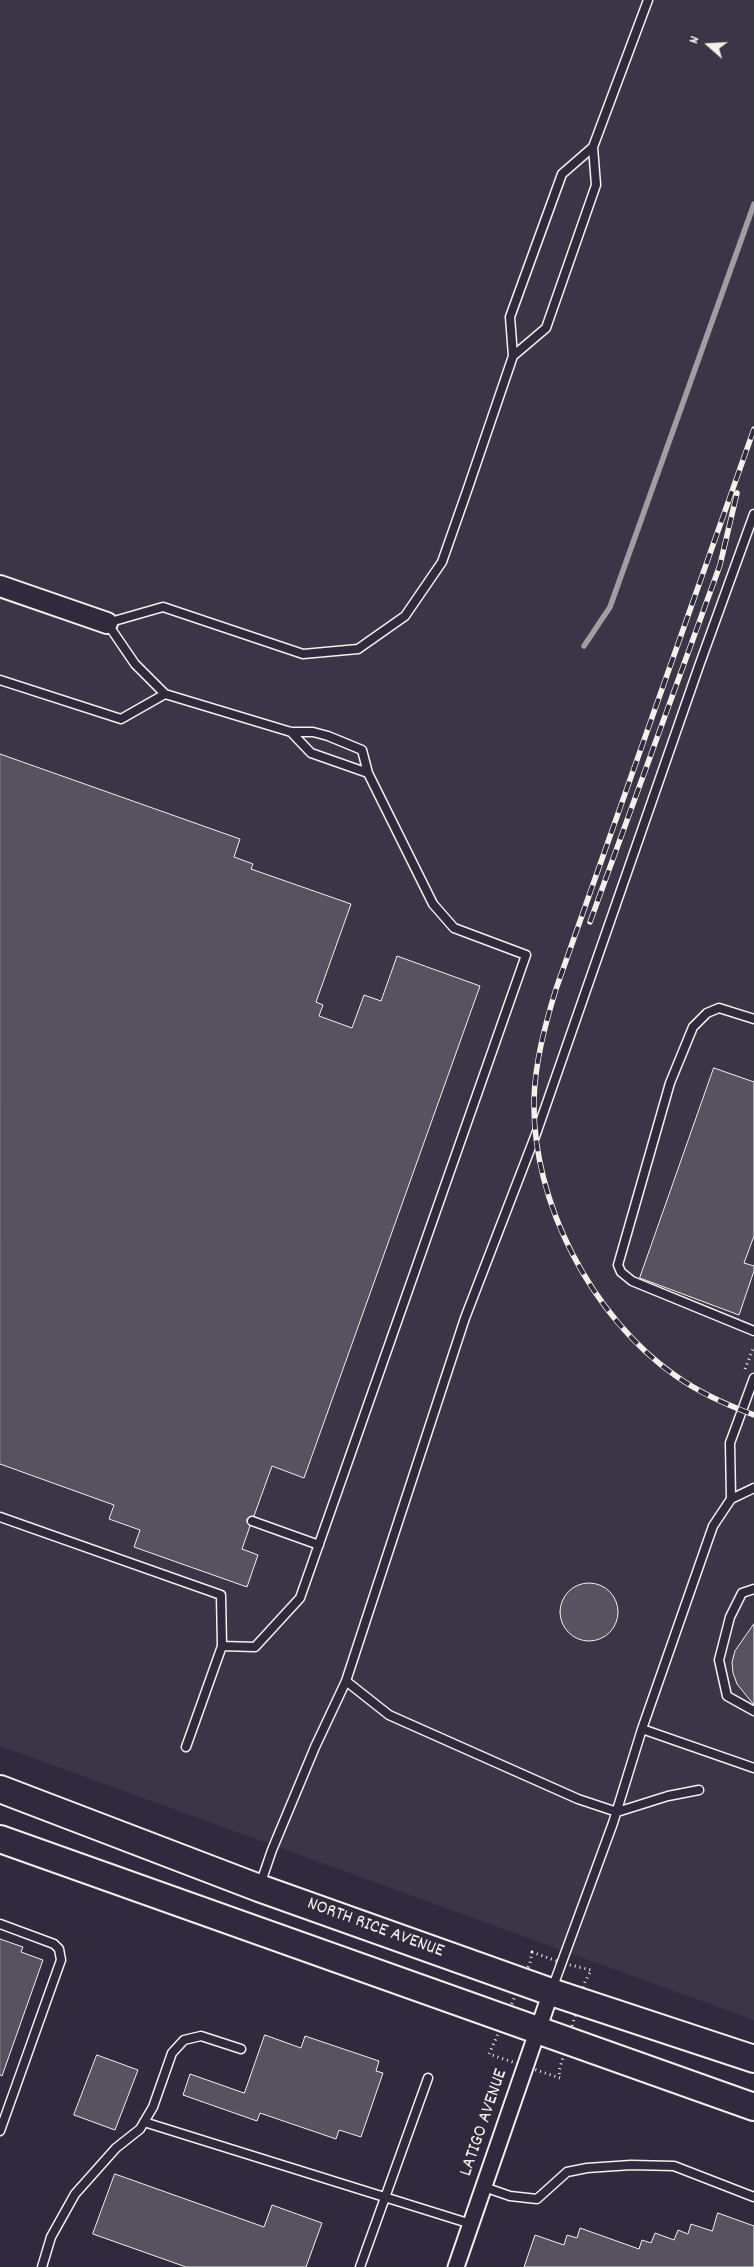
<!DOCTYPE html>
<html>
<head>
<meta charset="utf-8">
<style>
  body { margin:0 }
  #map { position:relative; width:754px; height:2267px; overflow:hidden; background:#2f2a3d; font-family:Dekko,sans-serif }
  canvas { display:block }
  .north { position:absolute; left:684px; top:20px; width:50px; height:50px; -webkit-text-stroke:4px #2f2a3d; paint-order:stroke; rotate:289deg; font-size:14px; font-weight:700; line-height:20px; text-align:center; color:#f4f1e8 }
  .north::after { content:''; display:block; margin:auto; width:18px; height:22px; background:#f4f1e8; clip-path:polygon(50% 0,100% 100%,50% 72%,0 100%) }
</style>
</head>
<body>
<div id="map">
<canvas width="754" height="2267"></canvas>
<div class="north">N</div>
</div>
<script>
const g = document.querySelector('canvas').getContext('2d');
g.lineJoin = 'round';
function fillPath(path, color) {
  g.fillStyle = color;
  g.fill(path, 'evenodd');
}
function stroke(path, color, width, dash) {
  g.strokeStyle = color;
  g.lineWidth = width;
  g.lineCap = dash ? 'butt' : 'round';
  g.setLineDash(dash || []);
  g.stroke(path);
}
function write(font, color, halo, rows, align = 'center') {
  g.font = font + ' Dekko,sans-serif';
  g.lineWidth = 4;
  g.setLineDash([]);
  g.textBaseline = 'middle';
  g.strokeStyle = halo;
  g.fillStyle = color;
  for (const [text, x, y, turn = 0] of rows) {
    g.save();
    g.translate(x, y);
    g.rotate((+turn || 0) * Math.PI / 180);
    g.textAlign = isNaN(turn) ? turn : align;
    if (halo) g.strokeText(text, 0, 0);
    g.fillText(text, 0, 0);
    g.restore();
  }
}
fillPath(new Path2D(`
  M 0,0 L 754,0 L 754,2020 L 0,1746 Z`), '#3b3647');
stroke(new Path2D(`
  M 584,646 L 610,607 L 754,204`), '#a19ea0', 5.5);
const building = new Path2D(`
  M 0,754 L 240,839 L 234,857 L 253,864 L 251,869 L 351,904 L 316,1002 L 323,1005 L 319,1016 L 352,1028 L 364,995 L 381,1001 L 397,956 L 480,986 L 304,1478 L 272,1466 L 254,1516 L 247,1519 L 247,1522 L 250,1526 L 242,1549 L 258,1555 L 247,1587 L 134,1547 L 140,1530 L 109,1519 L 114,1505 L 0,1464 Z
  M 714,1068 L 754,1082 L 754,1236 L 744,1263 L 754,1266 L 754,1271 L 739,1315 L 640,1278 Z
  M560 1612a29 29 0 1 1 58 0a29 29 0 1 1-58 0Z
  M 754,1624 L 754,1705 L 737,1684 L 733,1673 L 732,1662 L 735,1651 Z
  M 0,1939 L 23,1947 L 21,1952 L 43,1960 L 2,2076 L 0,2075 Z
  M 265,2035 L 301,2048 L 305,2036 L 379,2061 L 376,2071 L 383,2073 L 361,2137 L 339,2130 L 336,2139 L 260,2113 L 257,2121 L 183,2095 L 190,2074 L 244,2093 Z
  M 97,2055 L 138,2070 L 115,2130 L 74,2115 Z
  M 115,2174 L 264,2227 L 272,2205 L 322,2223 L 306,2267 L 186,2267 L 93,2234 Z
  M 718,2213 L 754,2226 L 754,2267 L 524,2267 L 535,2235 L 564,2245 L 567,2235 L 577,2238 L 580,2228 L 639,2249 L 642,2240 L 651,2243 L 655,2233 L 674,2240 L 678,2230 L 688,2234 L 691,2224 L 712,2231 Z`);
fillPath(building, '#56525f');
stroke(building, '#f4f1e8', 1);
const lane = new Path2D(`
  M 513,356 L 546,328 L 596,185 L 593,147 L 648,0
  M 0,680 L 121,719 L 165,694 L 291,732 L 313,732 L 328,736 L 362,750 L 368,773 L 433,904 L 454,928 L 526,955 L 300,1598 L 255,1647 L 222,1646 L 221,1595 L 0,1517
  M 165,694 L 135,664 L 107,623 L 163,607 L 303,654 L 358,649 L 405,616 L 442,562 L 468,488 L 513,356 L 510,317 L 562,174 L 593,147
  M 291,732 L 311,753 L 368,773
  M 754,1019 L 719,1008 L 707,1013 L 693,1027 L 670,1083 L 618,1265 L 621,1272 L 632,1281 L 754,1331
  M 731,1499 L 730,1443 L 754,1378
  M 252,1521 L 319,1545
  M 754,1589 L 742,1593 L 730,1617 L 719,1660 L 727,1696 L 754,1711
  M 346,1681 L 389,1715 L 578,1799 L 617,1812 L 668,1796 L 699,1790
  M 642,1729 L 754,1768
  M 186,1747 L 222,1646
  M 260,1885 L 272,1850 L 315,1747 L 346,1681 L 465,1318 L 536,1134 L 699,666 L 754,514
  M 0,1924 L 54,1944 L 59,1949 L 61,1960 L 0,2131
  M 552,1989 L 613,1823 L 642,1729 L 713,1526 L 731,1499 L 754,1488
  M 144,2122 L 471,2224
  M 484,2187 L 510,2196 L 537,2199 L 567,2172 L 587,2168 L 631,2165 L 674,2166 L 754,2197
  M 42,2267 L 51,2237 L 75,2194 L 116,2148 L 140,2129 L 153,2107 L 172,2053 L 184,2040 L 201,2036 L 241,2049
  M 360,2267 L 428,2078`);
const street = new Path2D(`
  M 456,2267 L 551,1992`);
const secondary = new Path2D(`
  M 0,586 L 107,623`);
const highway = new Path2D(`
  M 0,1789 L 259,1888 L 551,1992 L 754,2059
  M 0,1839 L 754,2107`);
stroke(lane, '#f4f1e8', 11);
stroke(street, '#f4f1e8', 19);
stroke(secondary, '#f4f1e8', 24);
stroke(highway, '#f4f1e8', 30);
stroke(new Path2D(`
  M 745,1369 L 754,1346
  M 532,1952 L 562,1963 L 591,1970 L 585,1982 L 559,2071 L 560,2078 L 489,2054 L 530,1963 Z`), '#f4f1e8', 3, [1, 4]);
stroke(lane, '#2f2a3d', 8);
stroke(street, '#2f2a3d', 15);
stroke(secondary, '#2f2a3d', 20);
stroke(highway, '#2f2a3d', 26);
const rail = new Path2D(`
  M 754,429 L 556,989 C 545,1025 535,1062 534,1100 C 532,1202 592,1318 676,1376 C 700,1393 727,1405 754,1415
  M 590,922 L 720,565 L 737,493`);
stroke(rail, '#f4f1e8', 5.5);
stroke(rail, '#2f2a3d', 4, [11]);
write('19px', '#f4f1e8', '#2f2a3d', [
  ["NORTH RICE AVENUE",375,1929,20],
  ["LATIGO AVENUE",485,2123,-71]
]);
</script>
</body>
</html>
